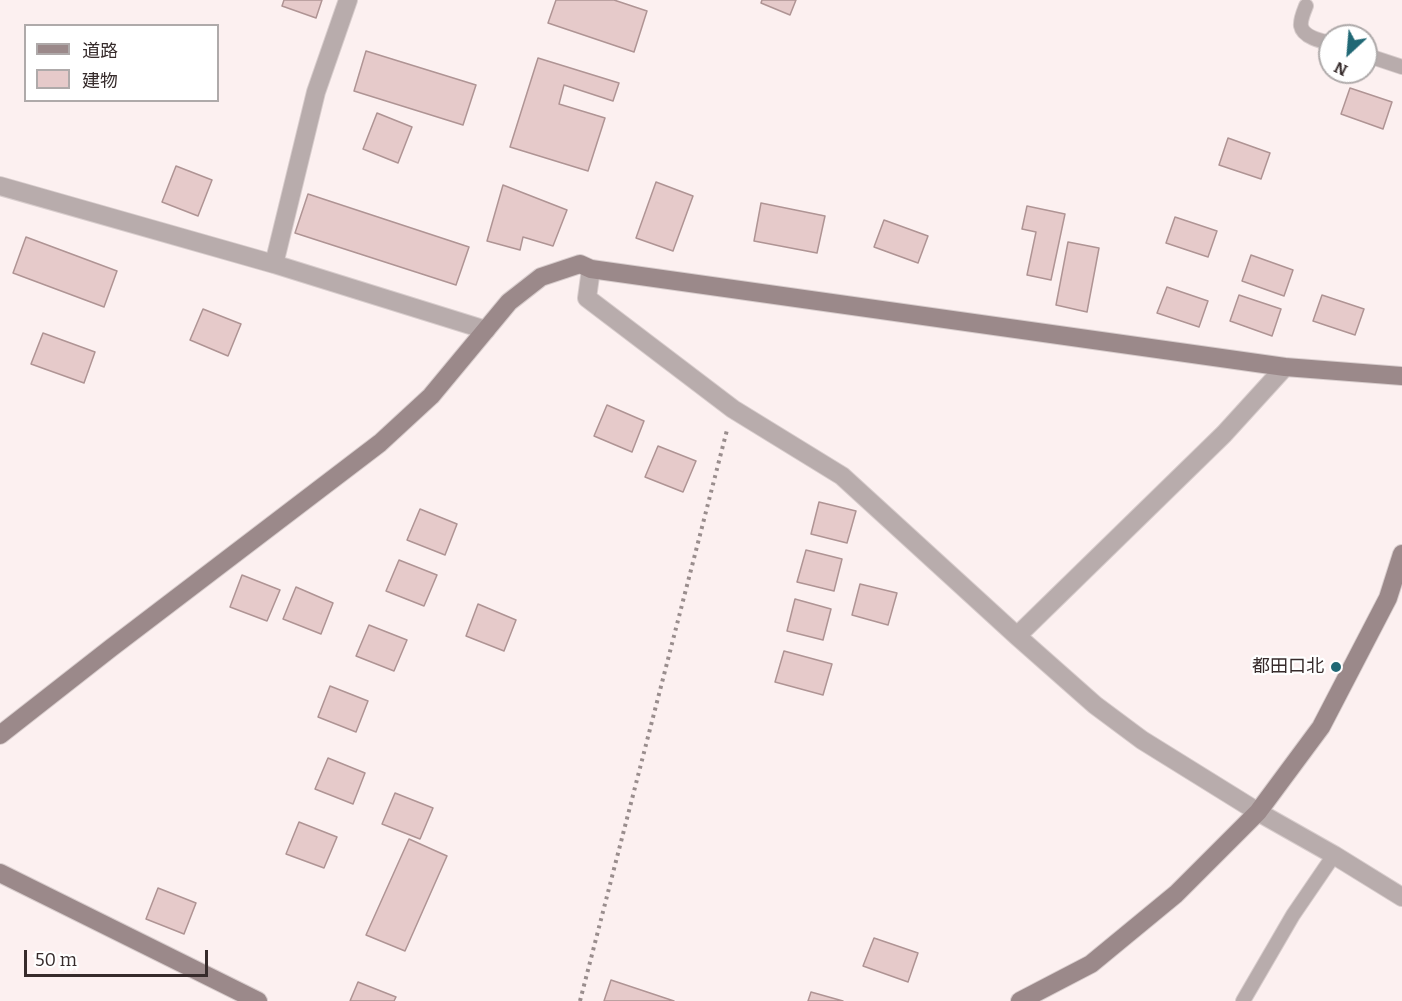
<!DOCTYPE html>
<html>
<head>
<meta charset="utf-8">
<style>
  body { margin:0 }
  #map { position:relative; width:1402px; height:1001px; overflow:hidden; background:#fcf0f0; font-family:Bitter,"Noto Sans JP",serif }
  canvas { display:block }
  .legend { position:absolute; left:24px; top:24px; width:195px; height:78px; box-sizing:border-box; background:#fff; border:2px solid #afaaaa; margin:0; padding:8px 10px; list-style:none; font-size:18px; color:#362b2b }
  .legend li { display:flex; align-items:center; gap:12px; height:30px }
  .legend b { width:30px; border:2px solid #afaaaa }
  .north { position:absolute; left:1318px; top:24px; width:60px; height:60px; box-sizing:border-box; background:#fff; border:2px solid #afaaaa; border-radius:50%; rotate:206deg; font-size:16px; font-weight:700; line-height:24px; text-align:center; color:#362b2b }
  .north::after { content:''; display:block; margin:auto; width:21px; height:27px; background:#206875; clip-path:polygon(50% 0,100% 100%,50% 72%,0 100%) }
  .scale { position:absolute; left:24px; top:950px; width:184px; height:27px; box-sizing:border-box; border:3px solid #362b2b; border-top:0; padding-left:8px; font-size:18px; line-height:21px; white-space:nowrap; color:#362b2b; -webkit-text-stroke:4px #fff; paint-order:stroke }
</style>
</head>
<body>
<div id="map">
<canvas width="1402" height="1001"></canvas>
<ul class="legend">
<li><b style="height:8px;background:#9b898a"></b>道路</li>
<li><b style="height:16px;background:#e6caca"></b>建物</li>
</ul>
<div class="north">N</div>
<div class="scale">50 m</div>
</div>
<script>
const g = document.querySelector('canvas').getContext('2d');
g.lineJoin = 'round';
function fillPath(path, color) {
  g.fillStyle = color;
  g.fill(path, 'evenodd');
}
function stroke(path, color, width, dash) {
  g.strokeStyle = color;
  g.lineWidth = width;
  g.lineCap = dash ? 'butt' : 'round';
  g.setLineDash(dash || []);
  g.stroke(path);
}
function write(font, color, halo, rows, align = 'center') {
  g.font = font + ' Bitter,"Noto Sans JP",serif';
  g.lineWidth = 4.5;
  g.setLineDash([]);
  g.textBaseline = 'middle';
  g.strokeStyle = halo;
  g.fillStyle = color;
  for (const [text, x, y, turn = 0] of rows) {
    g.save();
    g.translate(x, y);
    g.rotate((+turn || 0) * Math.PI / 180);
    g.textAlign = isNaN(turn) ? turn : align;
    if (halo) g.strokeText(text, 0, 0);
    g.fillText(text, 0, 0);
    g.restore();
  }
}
const building = new Path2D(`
  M 284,0 L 322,0 L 316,18 L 282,6 Z
  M 556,0 L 614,0 L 647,11 L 634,52 L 548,23 Z
  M 762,0 L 796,0 L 790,15 L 761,3 Z
  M 366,51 L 476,85 L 463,125 L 354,91 Z
  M 538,58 L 619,83 L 613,101 L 564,85 L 559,104 L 605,118 L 588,171 L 510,147 Z
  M 1350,88 L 1392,102 L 1383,129 L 1341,114 Z
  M 377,113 L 412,127 L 398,163 L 363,149 Z
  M 1228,138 L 1270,153 L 1261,179 L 1219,165 Z
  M 176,166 L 212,180 L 198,216 L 162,202 Z
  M 656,182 L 693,196 L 673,251 L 636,238 Z
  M 503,185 L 567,210 L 553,246 L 523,237 L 520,250 L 487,241 Z
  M 308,194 L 469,247 L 456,285 L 295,233 Z
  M 761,203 L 825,216 L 817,253 L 754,241 Z
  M 1027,206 L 1065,214 L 1051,280 L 1027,275 L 1036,232 L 1022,229 Z
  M 1175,217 L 1217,231 L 1208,257 L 1166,243 Z
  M 884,220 L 928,236 L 918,263 L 874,247 Z
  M 26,237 L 117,271 L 104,307 L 13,273 Z
  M 1068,242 L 1099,248 L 1087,312 L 1056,305 Z
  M 1251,255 L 1293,270 L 1284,296 L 1242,281 Z
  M 1167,287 L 1208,301 L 1199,327 L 1157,313 Z
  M 1239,295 L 1281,309 L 1272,336 L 1230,321 Z
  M 1322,295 L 1364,309 L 1355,335 L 1313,321 Z
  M 203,309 L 241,324 L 228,356 L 190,340 Z
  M 43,333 L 95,352 L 84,383 L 31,364 Z
  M 607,405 L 644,421 L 632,452 L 594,436 Z
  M 658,446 L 696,461 L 683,492 L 645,477 Z
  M 819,502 L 856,511 L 847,543 L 811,534 Z
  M 420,509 L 457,524 L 445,555 L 407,540 Z
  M 806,550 L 842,559 L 834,591 L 797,582 Z
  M 399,560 L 437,575 L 424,606 L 386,591 Z
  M 242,575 L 280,590 L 267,621 L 230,607 Z
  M 860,584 L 897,593 L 888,625 L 852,615 Z
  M 296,587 L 333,603 L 321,634 L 283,619 Z
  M 795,599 L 831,609 L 823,640 L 787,631 Z
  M 478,604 L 516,620 L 504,651 L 466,636 Z
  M 369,625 L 407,640 L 394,671 L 356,656 Z
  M 784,651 L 832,664 L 823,695 L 775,682 Z
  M 330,686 L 368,701 L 356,732 L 318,717 Z
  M 328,758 L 365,773 L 353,804 L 315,789 Z
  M 395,793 L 433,808 L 420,839 L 382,824 Z
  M 299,822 L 337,837 L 324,868 L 286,854 Z
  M 409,839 L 447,856 L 405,951 L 366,935 Z
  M 158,888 L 196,903 L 184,934 L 146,919 Z
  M 874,938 L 918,953 L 908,982 L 863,966 Z
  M 611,980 L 674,1001 L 604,1001 Z
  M 358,982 L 396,997 L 394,1001 L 350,1001 Z
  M 811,992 L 843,1001 L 808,1001 Z`);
fillPath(building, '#e6caca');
stroke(building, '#af9494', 1.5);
const lane = new Path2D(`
  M 1306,6 C 1304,11 1300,20 1301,26 C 1303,37 1321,41 1330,43
  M 1366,55 L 1402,67
  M 1243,1001 L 1293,915 L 1334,855`);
const street = new Path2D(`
  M 0,186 L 274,264 L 486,330
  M 274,264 L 316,92 L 348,0
  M 591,269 L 587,298 L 733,409 L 842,476 L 1017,636 L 1095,705 L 1142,740 L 1258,812 L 1334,855 L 1402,897
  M 1017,636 L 1224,434 L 1285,367`);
const secondary = new Path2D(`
  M 0,735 L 111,648 L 380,443 L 431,396 L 509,302 L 541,277 L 580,264 L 591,269 L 1285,367 L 1402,376
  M 0,873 L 258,1001
  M 1020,1001 L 1091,964 L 1176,894 L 1258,812 L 1321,727 L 1388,598 L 1402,554`);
stroke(lane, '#d8cdcd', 16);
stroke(street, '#d8cdcd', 20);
stroke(secondary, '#d8cdcd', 20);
stroke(new Path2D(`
  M 580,1001 L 727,430`), '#998d8d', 4, [3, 4.5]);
stroke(lane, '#b8acac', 14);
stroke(street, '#b8acac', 18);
stroke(secondary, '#9b898a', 18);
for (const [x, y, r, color] of [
  [1336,667,6,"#206875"]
]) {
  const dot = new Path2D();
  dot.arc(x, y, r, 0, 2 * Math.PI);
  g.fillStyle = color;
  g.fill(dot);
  stroke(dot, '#fff', 2);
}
write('18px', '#362b2b', '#fff', [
  ["都田口北",1324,667]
], 'right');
</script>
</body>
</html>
